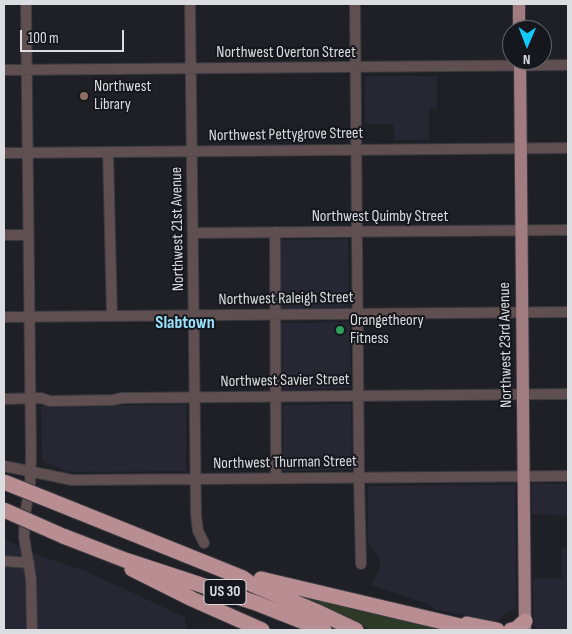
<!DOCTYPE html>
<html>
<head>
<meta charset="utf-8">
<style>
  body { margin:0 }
  #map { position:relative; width:572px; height:634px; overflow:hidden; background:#1f2026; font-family:"Sofia Sans Condensed",sans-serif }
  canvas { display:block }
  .frame { position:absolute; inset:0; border:5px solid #dcdde1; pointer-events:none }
  .north { position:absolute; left:502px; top:20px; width:50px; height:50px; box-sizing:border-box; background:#16171c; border:1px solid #65666b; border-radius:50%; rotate:181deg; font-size:14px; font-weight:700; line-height:20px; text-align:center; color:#dcdde1 }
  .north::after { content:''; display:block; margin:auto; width:18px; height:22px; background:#10cafa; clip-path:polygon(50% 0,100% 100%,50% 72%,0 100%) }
  .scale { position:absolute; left:20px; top:30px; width:104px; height:22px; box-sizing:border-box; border:2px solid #dcdde1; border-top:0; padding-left:6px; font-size:15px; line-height:18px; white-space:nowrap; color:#dcdde1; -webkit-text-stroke:4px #16171c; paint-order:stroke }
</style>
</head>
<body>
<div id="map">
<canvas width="572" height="634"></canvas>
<div class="frame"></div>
<div class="north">N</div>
<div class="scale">100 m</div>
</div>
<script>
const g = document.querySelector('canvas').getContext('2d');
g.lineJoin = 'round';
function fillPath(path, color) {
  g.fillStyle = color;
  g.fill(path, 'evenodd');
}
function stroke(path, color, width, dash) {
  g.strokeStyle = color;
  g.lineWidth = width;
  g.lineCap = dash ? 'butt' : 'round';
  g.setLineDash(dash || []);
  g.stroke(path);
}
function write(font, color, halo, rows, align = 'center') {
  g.font = font + ' "Sofia Sans Condensed",sans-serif';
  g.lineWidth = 4;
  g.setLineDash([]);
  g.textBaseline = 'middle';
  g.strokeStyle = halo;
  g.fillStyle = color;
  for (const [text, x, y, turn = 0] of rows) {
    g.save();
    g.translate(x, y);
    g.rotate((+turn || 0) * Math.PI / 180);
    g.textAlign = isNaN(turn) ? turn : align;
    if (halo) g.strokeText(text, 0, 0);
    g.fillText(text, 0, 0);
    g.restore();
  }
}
fillPath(new Path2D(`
  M 365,76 L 437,76 L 437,108 L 429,109 L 429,140 L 395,140 L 393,124 L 365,124 Z
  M 348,239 L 349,308 L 281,309 L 280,240 Z
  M 350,322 L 351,388 L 283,389 L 282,323 Z
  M 351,404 L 352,470 L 283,471 L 283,405 Z
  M 186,405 L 186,471 L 72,472 L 63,470 L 42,460 L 41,406 Z
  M 532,484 L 568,484 L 568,516 L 532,514 Z
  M 515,485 L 516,608 L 496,621 L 437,610 L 428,604 L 371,585 L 380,570 L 380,562 L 377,554 L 368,543 L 368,486 Z
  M 4,539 L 41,556 L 85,571 L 185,617 L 187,630 L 4,630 Z
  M 562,548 L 568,548 L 568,630 L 538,630 L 534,624 L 533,578 L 562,579 Z`), '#262733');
fillPath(new Path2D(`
  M 306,598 L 467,630 L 370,630 L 354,620 Z`), '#2f3928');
const minor = new Path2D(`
  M 26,4 L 31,456 L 30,484 L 25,515 L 24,537 L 31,579 L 32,630
  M 190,4 L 196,515 L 198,531 L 204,543
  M 355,4 L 359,478 L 361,564
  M 4,70 L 568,65
  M 108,152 L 112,316
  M 4,153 L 568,148
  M 275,232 L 276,478
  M 193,233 L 568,230
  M 4,235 L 28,235
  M 4,317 L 568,312
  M 4,399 L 41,398 L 50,401 L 113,400 L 122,398 L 568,394
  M 4,466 L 72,480 L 568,476
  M 4,561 L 29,563`);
const major = new Path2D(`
  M 519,4 L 519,30
  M 520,60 L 525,630`);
const highway = new Path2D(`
  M 74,510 L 243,578 L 251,584 L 320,613 L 356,630
  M 63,536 L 125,560 L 256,603 L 324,630
  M 132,569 L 192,599 L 262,630
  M 261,579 L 477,630
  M 467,624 L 497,630
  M 511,630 L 516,629 L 525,621`);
stroke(minor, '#393a40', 12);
stroke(major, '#393a40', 14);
stroke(highway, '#393a40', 17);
stroke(minor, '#604f50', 10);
stroke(major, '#a07c80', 12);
stroke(highway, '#b98e92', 15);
const highwayBridge = new Path2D(`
  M 4,482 L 74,510
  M 4,510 L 63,536`);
stroke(highwayBridge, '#393a40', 17, []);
stroke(highwayBridge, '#b98e92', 15);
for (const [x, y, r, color] of [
  [84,96,5,"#8d6e63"],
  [340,330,5,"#2e9e5b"]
]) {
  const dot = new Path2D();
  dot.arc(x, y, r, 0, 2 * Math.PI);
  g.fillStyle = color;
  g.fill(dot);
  stroke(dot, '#16171c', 2);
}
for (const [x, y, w] of [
  [225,592,42]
]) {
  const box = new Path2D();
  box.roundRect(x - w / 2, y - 12.5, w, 25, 4);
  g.fillStyle = '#16171c';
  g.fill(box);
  stroke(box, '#dcdde1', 1);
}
write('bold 15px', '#dcdde1', null, [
  ["US 30",225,592]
]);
write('16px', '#dcdde1', '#16171c', [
  ["Northwest Overton Street",286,53],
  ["Northwest Pettygrove Street",286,135,-1],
  ["Northwest Quimby Street",380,217],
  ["Northwest 21st Avenue",178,229,-91],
  ["Northwest Raleigh Street",286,299,-1],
  ["Northwest 23rd Avenue",506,345,-91],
  ["Northwest Savier Street",285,381,-1],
  ["Northwest Thurman Street",285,463,-1]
]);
write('16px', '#dcdde1', '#16171c', [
  ["Northwest",94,87],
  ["Library",94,105],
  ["Orangetheory",350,321],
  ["Fitness",350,339]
], 'left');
write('bold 18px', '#9ae2fd', '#16171c', [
  ["Slabtown",185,323]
]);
</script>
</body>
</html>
